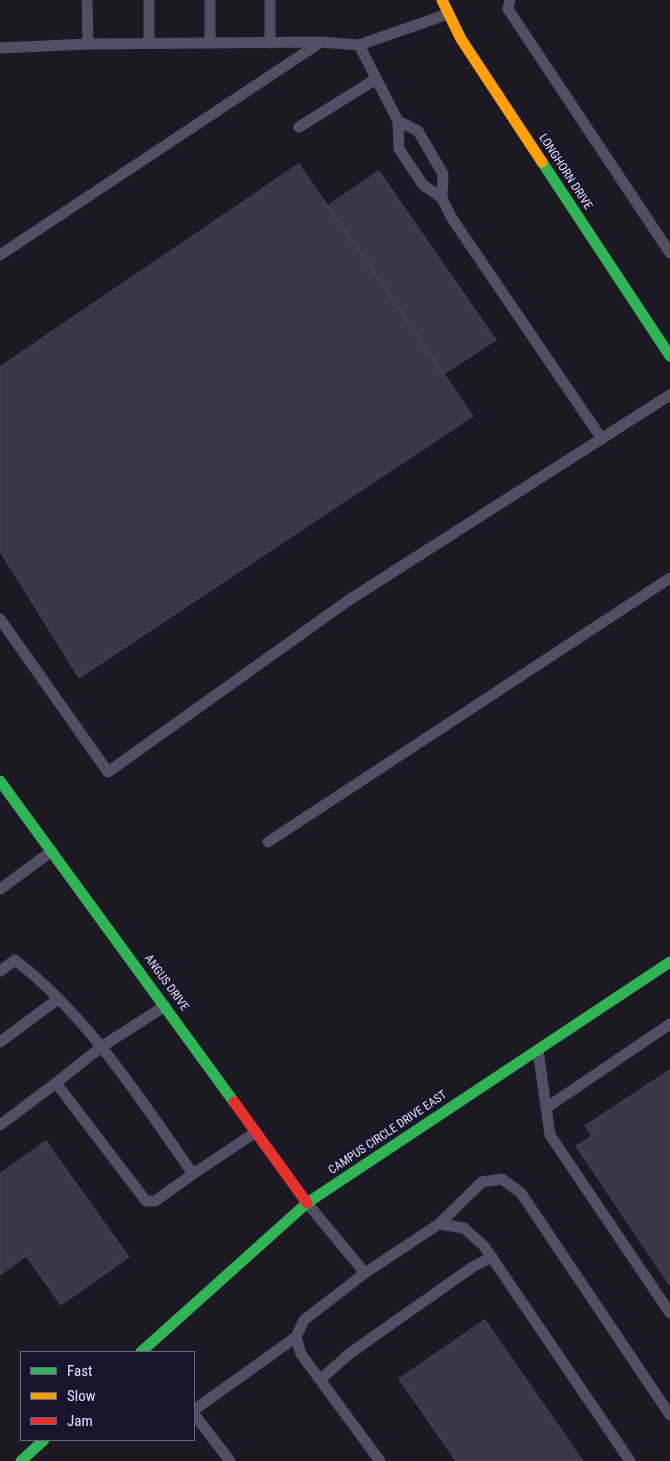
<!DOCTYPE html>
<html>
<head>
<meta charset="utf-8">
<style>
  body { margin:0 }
  #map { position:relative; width:670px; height:1461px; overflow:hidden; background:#1c1925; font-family:"Roboto Condensed",sans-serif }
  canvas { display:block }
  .legend { position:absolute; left:20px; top:1351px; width:175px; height:90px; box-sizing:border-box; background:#19132b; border:1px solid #6b657f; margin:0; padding:6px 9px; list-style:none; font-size:15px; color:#e5dffd }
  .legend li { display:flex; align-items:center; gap:10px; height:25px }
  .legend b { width:25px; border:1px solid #6b657f }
</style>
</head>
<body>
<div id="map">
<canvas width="670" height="1461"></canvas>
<ul class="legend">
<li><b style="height:6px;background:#30b455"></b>Fast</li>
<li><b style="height:6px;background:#ff9f0a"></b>Slow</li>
<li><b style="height:6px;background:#e5322d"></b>Jam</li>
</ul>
</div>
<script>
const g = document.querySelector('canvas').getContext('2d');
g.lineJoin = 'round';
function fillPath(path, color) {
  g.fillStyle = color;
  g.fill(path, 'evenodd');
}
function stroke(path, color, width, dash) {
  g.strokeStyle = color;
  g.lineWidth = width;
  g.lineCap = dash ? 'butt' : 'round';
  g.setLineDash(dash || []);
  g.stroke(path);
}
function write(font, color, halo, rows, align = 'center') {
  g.font = font + ' "Roboto Condensed",sans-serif';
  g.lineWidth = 4.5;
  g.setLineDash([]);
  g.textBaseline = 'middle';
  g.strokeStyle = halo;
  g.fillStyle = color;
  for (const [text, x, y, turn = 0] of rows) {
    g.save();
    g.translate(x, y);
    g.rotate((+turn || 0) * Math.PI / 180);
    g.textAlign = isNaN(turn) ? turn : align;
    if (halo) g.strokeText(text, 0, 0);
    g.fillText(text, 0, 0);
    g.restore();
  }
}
const building = new Path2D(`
  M 299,164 L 473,416 L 79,678 L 0,551 L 0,367 Z
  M 379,171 L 496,340 L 444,374 L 328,206 Z
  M 670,1070 L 670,1286 L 576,1146 L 592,1136 L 585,1126 Z
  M 46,1141 L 129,1257 L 61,1305 L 26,1256 L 0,1275 L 0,1174 Z
  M 485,1320 L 583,1461 L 456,1461 L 399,1379 Z`);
fillPath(building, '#3c3846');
stroke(building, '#4a4457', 1);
stroke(new Path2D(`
  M 87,0 L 88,44
  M 149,0 L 149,43
  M 270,0 L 270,43
  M 510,0 L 508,9 L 670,253
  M 210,43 L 210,0
  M 359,45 L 398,121 L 399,149 L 423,185 L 442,198
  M 0,48 L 88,44 L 321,42 L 359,45 L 448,14
  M 398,121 L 418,131 L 443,174 L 442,198 L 451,217 L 602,439
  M 299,127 L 376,79
  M 0,255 L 321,42
  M 0,619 L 108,772 L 349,600 L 670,395
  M 268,842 L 670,578
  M 0,889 L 52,851
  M 0,971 L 15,960 C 89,1017 140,1099 193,1174 L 256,1132
  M 165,1006 L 101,1047 L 56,1083 L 146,1201 L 155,1201 L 193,1174
  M 0,1042 L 58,999
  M 538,1050 L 550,1135 L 670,1313
  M 546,1108 L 670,1024
  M 0,1125 L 56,1083
  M 307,1203 L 365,1273
  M 439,1224 L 482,1182 L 502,1179 L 521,1193 L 670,1415
  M 320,1380 L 349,1354 L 471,1268 L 492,1257
  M 194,1410 L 296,1337
  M 194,1414 L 230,1461
  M 380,1461 L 301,1354 L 296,1337 L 304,1320 L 365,1273 L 439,1224 L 464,1228 L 484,1246 L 630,1461`), '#524f65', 11);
stroke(new Path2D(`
  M 542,162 L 670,356
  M 0,781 L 234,1102
  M 141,1352 L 307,1203 L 670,962
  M 21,1461 L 44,1440`), '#30b455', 11);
stroke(new Path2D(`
  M 442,0 L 461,39 L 542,162`), '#ff9f0a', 11);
stroke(new Path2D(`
  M 234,1102 L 307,1203`), '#e5322d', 11);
write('12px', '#e5dffd', '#19132b', [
  ["LONGHORN DRIVE",565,172,57],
  ["ANGUS DRIVE",166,983,54],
  ["CAMPUS CIRCLE DRIVE EAST",388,1133,-34]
]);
</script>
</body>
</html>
